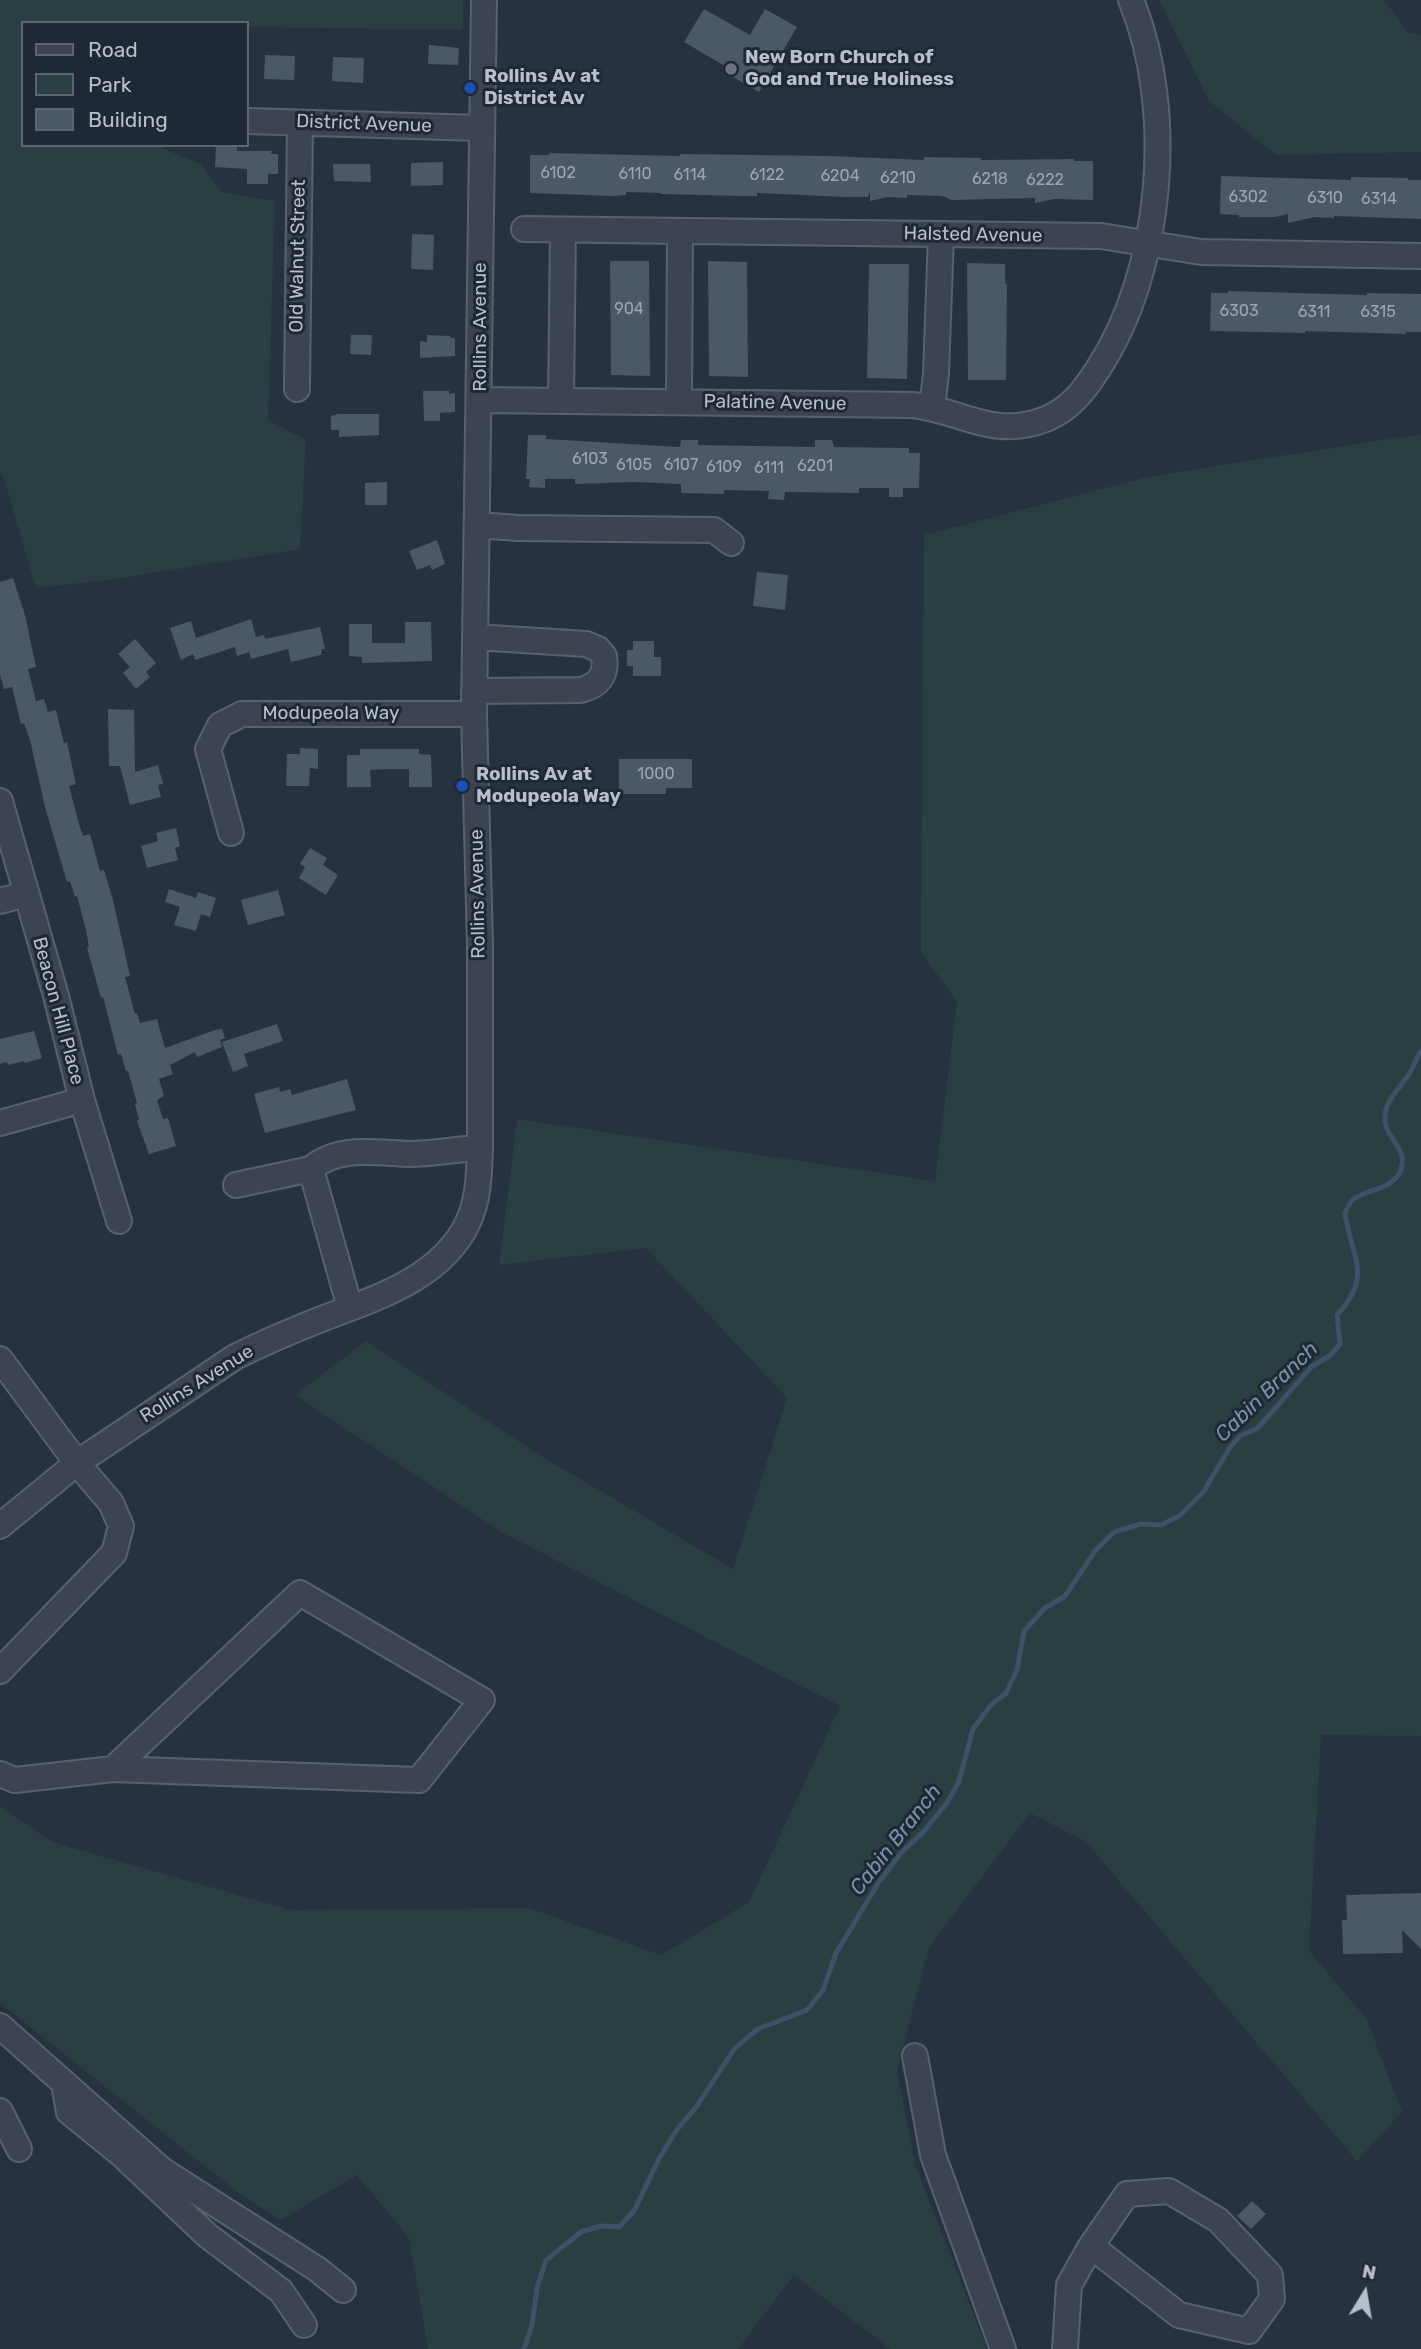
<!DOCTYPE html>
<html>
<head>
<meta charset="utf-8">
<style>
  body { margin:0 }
  #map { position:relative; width:1421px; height:2349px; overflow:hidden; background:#273240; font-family:Rubik,sans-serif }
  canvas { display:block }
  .legend { position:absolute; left:21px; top:21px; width:228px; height:126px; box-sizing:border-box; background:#1f2935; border:2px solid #5c6571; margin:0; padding:9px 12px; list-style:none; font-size:21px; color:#b7bfca }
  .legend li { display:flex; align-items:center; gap:14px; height:35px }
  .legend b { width:35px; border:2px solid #5c6571 }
  .north { position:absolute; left:1330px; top:2258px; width:70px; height:70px; -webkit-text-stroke:5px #1f2935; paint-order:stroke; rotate:11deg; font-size:19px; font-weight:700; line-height:28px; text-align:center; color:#b7bfca }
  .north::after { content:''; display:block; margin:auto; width:24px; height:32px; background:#b7bfca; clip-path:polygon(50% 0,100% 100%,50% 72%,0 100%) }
</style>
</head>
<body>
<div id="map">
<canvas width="1421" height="2349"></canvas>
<ul class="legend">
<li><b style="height:9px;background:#3b4450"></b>Road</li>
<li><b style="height:19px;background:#293f41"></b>Park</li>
<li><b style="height:19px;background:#4b5865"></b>Building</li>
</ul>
<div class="north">N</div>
</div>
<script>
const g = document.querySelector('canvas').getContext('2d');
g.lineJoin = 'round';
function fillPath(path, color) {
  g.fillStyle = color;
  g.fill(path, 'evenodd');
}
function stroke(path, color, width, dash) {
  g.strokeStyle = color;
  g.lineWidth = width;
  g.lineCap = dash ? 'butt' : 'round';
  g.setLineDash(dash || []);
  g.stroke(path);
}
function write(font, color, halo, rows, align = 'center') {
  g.font = font + ' Rubik,sans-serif';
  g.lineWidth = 6;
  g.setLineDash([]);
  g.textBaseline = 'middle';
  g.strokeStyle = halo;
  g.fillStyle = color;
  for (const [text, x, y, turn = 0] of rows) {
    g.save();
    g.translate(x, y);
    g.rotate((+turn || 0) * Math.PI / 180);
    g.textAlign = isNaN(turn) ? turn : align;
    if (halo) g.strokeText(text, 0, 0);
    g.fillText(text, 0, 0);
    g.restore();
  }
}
fillPath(new Path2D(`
  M 0,0 L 463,0 L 463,30 L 247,27 L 247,23 L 23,23 L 23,145 L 155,145 L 200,164 L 222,192 L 275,201 L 268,420 L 306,440 L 300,549 L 117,579 L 36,588 L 3,476 L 0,473 Z
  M 1159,0 L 1384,0 L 1408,32 L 1421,35 L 1421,152 L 1276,155 L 1209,101 Z
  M 1421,434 L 1421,1736 L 1321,1735 L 1309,1951 L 1366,2018 L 1402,2112 L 1357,2161 L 1085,1841 L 1030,1813 L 929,1947 L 897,2071 L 915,2164 L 987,2349 L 890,2349 L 794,2275 L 738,2349 L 428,2349 L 409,2238 L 357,2175 L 281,2220 L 241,2195 L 0,2003 L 0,1806 L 52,1842 L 291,1910 L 529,1908 L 661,1955 L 749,1902 L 840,1706 L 503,1533 L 295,1395 L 366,1341 L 538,1454 L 733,1569 L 787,1398 L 646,1248 L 499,1265 L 517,1119 L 935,1181 L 957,1002 L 921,952 L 924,535 L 1152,476 Z`), '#293f41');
stroke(new Path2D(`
  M 524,2349 L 532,2325 L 537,2288 L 546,2260 L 581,2232 L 601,2226 L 619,2227 L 634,2211 L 659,2159 L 676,2131 L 697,2106 L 735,2048 L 758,2029 L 807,2010 L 823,1990 L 836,1953 L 879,1882 L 901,1853 L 923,1832 L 947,1803 L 959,1781 L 973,1729 L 991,1705 L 1006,1693 L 1017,1670 L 1024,1631 L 1045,1608 L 1065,1596 L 1095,1551 L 1114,1532 L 1141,1524 L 1161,1525 L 1179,1516 L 1204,1491 L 1230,1447 L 1240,1436 L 1258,1428 L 1311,1367 L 1331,1355 L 1340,1344 L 1337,1315 C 1374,1275 1351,1257 1345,1213 C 1347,1208 1350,1202 1354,1199 C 1368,1188 1390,1191 1400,1172 C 1410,1150 1387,1139 1385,1122 C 1383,1099 1401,1089 1411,1071 C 1415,1064 1416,1057 1421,1051`), '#3d5168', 5);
fillPath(new Path2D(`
  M 704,9 L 750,35 L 765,9 L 797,27 L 759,92 L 728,74 L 730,69 L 684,42 Z
  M 429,45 L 459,48 L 458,65 L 428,64 Z
  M 265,55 L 295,56 L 294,80 L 264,79 Z
  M 333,57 L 364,58 L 363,83 L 332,81 Z
  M 216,145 L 237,145 L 237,151 L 272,151 L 271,154 L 278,154 L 278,174 L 268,174 L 268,184 L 247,184 L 247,169 L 215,167 Z
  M 549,153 L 680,156 L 680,154 L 830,156 L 924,160 L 924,157 L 981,158 L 981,160 L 1074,159 L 1074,161 L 1093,161 L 1093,200 L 1054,199 L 1035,203 L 1035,198 L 952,200 L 942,196 L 907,195 L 907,198 L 888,197 L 870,201 L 870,192 L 868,197 L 846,197 L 757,193 L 757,196 L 741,196 L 661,194 L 661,193 L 626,192 L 626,195 L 613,196 L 530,193 L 530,155 L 549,155 Z
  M 443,162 L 443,185 L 411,186 L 411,163 Z
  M 333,164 L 370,164 L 371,182 L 334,181 Z
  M 1221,176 L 1351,180 L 1351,177 L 1408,178 L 1408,180 L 1421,180 L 1421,219 L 1334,216 L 1334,218 L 1315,217 L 1288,223 L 1288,214 L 1275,217 L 1239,217 L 1239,215 L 1220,214 Z
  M 412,234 L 434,235 L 433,270 L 411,269 Z
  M 610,261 L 649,261 L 650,376 L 611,375 Z
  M 708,261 L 747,262 L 748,377 L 709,376 Z
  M 967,263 L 1005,264 L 1005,283 L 1007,284 L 1006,380 L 968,380 Z
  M 869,264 L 909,264 L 907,379 L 867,378 Z
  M 1228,291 L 1367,295 L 1367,293 L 1421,294 L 1421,332 L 1406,332 L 1406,334 L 1305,331 L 1305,333 L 1210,331 L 1211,293 L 1228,293 Z
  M 351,335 L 372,335 L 371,355 L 350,354 Z
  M 427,335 L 450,336 L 451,338 L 455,338 L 455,356 L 420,358 L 420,341 L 427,342 Z
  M 423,391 L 449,391 L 449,394 L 455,393 L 455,412 L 440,413 L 440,421 L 424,421 Z
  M 338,414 L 379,414 L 379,435 L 339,437 L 339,430 L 331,430 L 331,416 Z
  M 528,435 L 546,435 L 546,439 L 680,447 L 681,440 L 698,440 L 698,445 L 815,447 L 815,440 L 832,440 L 834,447 L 909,448 L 909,453 L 920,453 L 919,488 L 903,488 L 903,497 L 889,497 L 889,488 L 859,488 L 859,493 L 785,492 L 784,500 L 768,499 L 769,491 L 724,490 L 724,494 L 681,493 L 681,484 L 634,482 L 575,484 L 575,479 L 545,479 L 545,488 L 529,487 L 530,479 L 526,479 Z
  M 387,482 L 387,505 L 365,505 L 365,483 Z
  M 437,540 L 445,564 L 432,570 L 430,565 L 417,570 L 409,551 Z
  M 757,572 L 788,575 L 785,610 L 753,606 Z
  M 13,578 L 25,615 L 36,667 L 28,669 L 36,701 L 44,699 L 48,712 L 56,710 L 64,743 L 67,742 L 76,784 L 69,786 L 79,824 L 83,836 L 90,834 L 91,838 L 100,871 L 104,870 L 113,900 L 130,976 L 125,977 L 135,1014 L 137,1013 L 140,1023 L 157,1019 L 165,1048 L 215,1030 L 222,1029 L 225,1038 L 220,1040 L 222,1047 L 197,1057 L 195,1052 L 170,1065 L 173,1074 L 159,1079 L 164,1096 L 157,1100 L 163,1119 L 168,1118 L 176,1146 L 149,1154 L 137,1121 L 139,1120 L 135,1104 L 137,1103 L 128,1071 L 126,1071 L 121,1054 L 118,1055 L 103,997 L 101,998 L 87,948 L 89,947 L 86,930 L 77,896 L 75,897 L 70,881 L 67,882 L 45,807 L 30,740 L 24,723 L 21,724 L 12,687 L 4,689 L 0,675 L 0,582 Z
  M 251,619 L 256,637 L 264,635 L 265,639 L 320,627 L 325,649 L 322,649 L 321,655 L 291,662 L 288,649 L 251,659 L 249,652 L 237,656 L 235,647 L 195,660 L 193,654 L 181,660 L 170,628 L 191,621 L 196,638 Z
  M 405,622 L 431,622 L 432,661 L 362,663 L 362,657 L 349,656 L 349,624 L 372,624 L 372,643 L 405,643 Z
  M 135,639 L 156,663 L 146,672 L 150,677 L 136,689 L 123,673 L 130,667 L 118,654 Z
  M 633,641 L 654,641 L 654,657 L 661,657 L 661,676 L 633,676 L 633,666 L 627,666 L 627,650 L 633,650 Z
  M 108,709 L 134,710 L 135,772 L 158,765 L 163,784 L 158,785 L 161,797 L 130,805 L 120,766 L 109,766 Z
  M 300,748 L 318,749 L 318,769 L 310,768 L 309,786 L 286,786 L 287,754 L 300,754 Z
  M 360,749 L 419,749 L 419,754 L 431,755 L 432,787 L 409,787 L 409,769 L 386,769 L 370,770 L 371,787 L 347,787 L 347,755 L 360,755 Z
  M 619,759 L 692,759 L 692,788 L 666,788 L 666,794 L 619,794 Z
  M 176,828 L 180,846 L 175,848 L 178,860 L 147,868 L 141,846 L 158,841 L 156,833 Z
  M 310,848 L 327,858 L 323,865 L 338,875 L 326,895 L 299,878 L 305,867 L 300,864 Z
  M 169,889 L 196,898 L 198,892 L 216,898 L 210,917 L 201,914 L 196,931 L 174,925 L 180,907 L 165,902 Z
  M 278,890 L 285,915 L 248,925 L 241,900 Z
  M 277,1024 L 283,1041 L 244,1054 L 248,1066 L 233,1072 L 222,1042 Z
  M 34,1031 L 42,1058 L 25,1063 L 24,1061 L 8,1065 L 7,1062 L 0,1064 L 0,1039 Z
  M 347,1079 L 356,1110 L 265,1133 L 254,1094 L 279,1087 L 280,1092 L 290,1089 L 292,1095 Z
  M 1421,1893 L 1421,1949 L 1402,1930 L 1403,1953 L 1343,1954 L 1342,1920 L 1347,1920 L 1346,1895 Z
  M 1252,2201 L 1266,2214 L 1251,2229 L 1237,2216 Z`), '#4b5865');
const minor = new Path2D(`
  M 247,121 L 481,128
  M 524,229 L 1101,236 L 1201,252 L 1421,256
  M 297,389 L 300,123
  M 480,400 L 912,405 C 962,410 992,440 1046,419 C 1070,409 1084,391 1098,369 C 1163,270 1176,109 1131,0
  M 561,401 L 563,230
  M 679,401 L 680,232
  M 932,407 L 936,374 L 941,235
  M 477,525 L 518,528 L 714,530 L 731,543
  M 474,691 L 581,690 C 599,685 607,675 604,656 L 598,649 L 586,644 L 475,637
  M 0,801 L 56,996 L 82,1100 L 119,1221
  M 231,833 L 208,749 L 220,725 L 242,714 L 474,714
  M 0,901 L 27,894
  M 0,1123 L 82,1100
  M 311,1169 C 338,1145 376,1153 409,1154 C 433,1154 456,1149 480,1148
  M 236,1185 L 311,1169 L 350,1308
  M 0,1359 L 77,1463 L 111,1503 L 121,1526 L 114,1553 L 0,1671
  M 0,1526 L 77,1463 L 235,1357 C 263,1343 291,1331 319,1320 C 373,1299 442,1279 468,1222 C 479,1199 479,1173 480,1148 L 480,946 L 474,714 L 484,0
  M 0,1774 L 15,1780 L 113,1769 L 419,1780 L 482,1700 L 300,1593 L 113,1769
  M 0,2026 L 162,2170 L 317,2269 L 343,2290
  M 915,2056 L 933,2155 L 1003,2349
  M 64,2083 L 69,2112 L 122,2155 L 208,2236 L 281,2291 L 304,2325
  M 0,2111 L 19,2149
  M 1065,2349 L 1069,2285 L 1091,2246 L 1127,2194 L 1169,2191 L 1218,2220 L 1270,2275 L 1272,2299 L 1249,2331 L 1179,2315 L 1091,2246`);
stroke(minor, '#58626d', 28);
stroke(minor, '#3b4450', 24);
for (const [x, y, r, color] of [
  [731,69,7,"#6b7280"],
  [470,88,7,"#1a4fb4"],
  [462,786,7,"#1a4fb4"]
]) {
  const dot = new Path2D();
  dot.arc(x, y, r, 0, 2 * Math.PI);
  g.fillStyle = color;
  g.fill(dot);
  stroke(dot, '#1f2935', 2.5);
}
write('16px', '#9ca5b1', null, [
  ["6102",558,173],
  ["6110",635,174],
  ["6114",690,175],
  ["6122",767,175],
  ["6204",840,176],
  ["6210",898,178],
  ["6218",990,179],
  ["6222",1045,180],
  ["6302",1248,197],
  ["6310",1325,198],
  ["6314",1379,199],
  ["904",629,309],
  ["6303",1239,311],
  ["6311",1314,312],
  ["6315",1378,312],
  ["6103",590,459],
  ["6105",634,465],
  ["6107",681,465],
  ["6201",815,466],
  ["6109",724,467],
  ["6111",769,468],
  ["1000",656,774]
]);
write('bold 19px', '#b7bfca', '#1f2935', [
  ["New Born Church of",745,58],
  ["God and True Holiness",745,80],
  ["Rollins Av at",484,77],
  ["District Av",484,99],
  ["Rollins Av at",476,775],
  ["Modupeola Way",476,797]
], 'left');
write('19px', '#b7bfca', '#1f2935', [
  ["District Avenue",364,124,2],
  ["Halsted Avenue",973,235,1],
  ["Old Walnut Street",298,256,-89],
  ["Rollins Avenue",481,327,-90],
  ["Palatine Avenue",775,403,1],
  ["Modupeola Way",331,714],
  ["Rollins Avenue",478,894,-91],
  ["Beacon Hill Place",58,1011,75],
  ["Rollins Avenue",197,1384,-32]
]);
write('italic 21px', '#7991ab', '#1f2935', [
  ["Cabin Branch",1267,1392,-44],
  ["Cabin Branch",896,1840,-52]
]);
</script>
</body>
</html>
